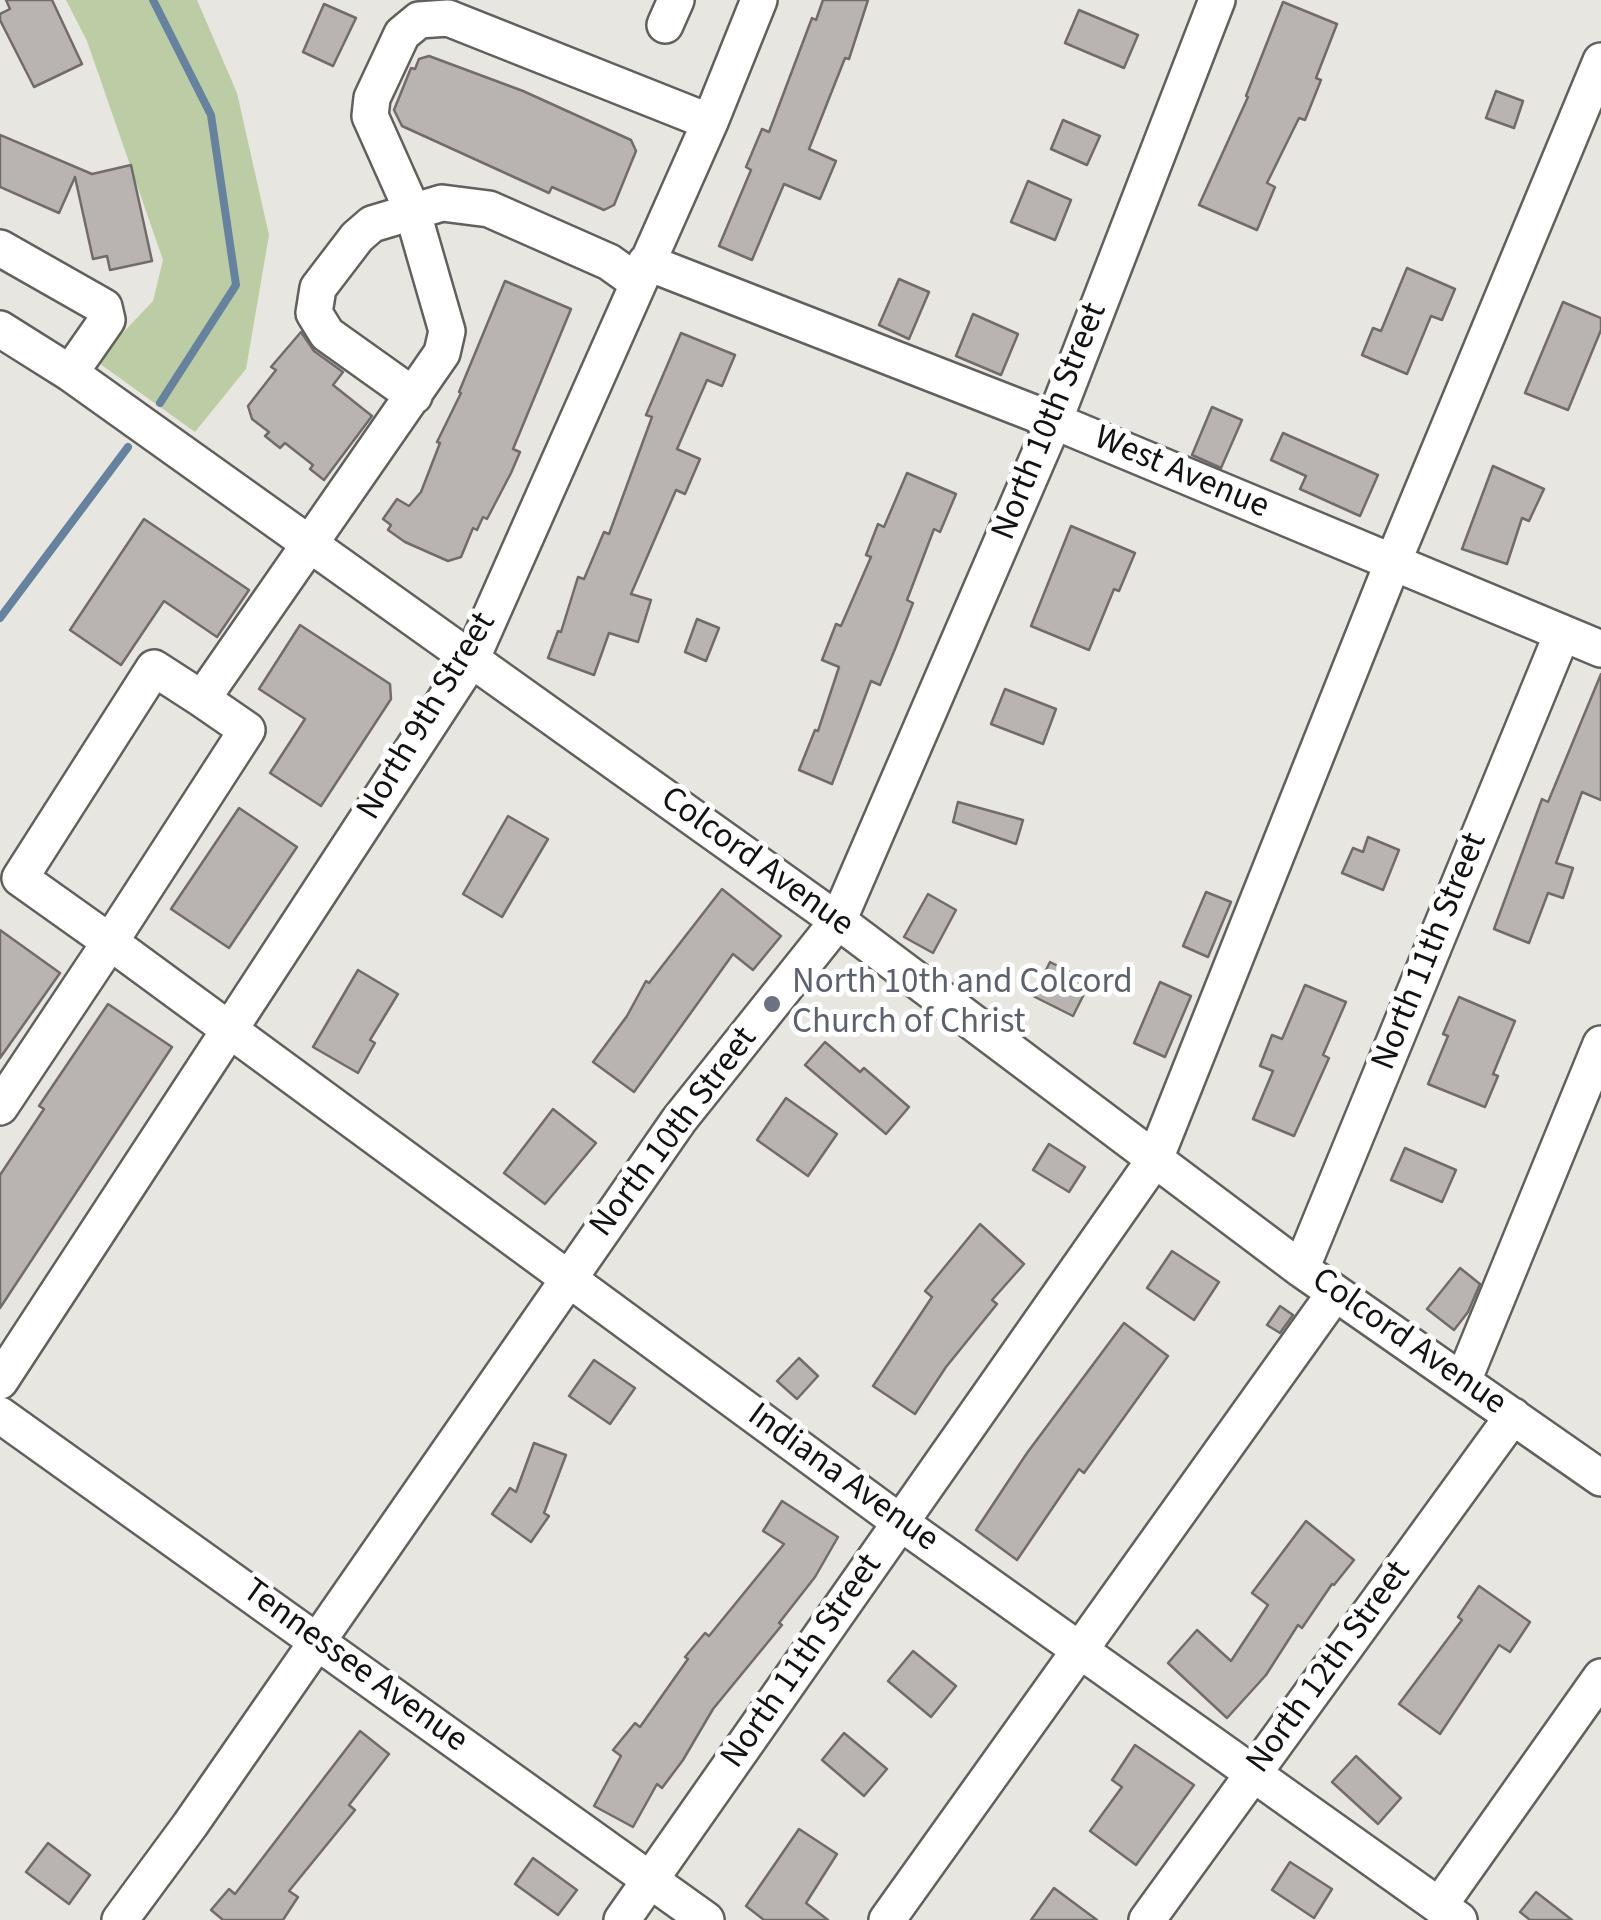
<!DOCTYPE html>
<html>
<head>
<meta charset="utf-8">
<style>
  body { margin:0 }
  canvas { display:block; background:#e8e6e1 }
</style>
</head>
<body>
<canvas width="1601" height="1920"></canvas>
<script>
const g = document.querySelector('canvas').getContext('2d');
g.lineJoin = 'round';
function fillPath(path, color) {
  g.fillStyle = color;
  g.fill(path, 'evenodd');
}
function stroke(path, color, width, dash) {
  g.strokeStyle = color;
  g.lineWidth = width;
  g.lineCap = dash ? 'butt' : 'round';
  g.setLineDash(dash || []);
  g.stroke(path);
}
function write(font, color, halo, rows, align = 'center') {
  g.font = font + ' "Source Sans 3",sans-serif';
  g.lineWidth = 10;
  g.setLineDash([]);
  g.textBaseline = 'middle';
  g.strokeStyle = halo;
  g.fillStyle = color;
  for (const [text, x, y, turn = 0] of rows) {
    g.save();
    g.translate(x, y);
    g.rotate((+turn || 0) * Math.PI / 180);
    g.textAlign = isNaN(turn) ? turn : align;
    if (halo) g.strokeText(text, 0, 0);
    g.fillText(text, 0, 0);
    g.restore();
  }
}
fillPath(new Path2D(`
  M 66,0 L 197,0 L 237,93 L 269,235 L 246,369 L 195,432 L 96,361 L 153,301 L 163,260 L 87,41 Z`), '#bccca4');
stroke(new Path2D(`
  M 153,0 L 211,115 L 236,285 L 160,403
  M 0,618 L 128,447`), '#66829f', 8);
const building = new Path2D(`
  M 6,0 L 52,0 L 82,64 L 34,87 L 0,20 L 0,14 L 10,9 Z
  M 823,0 L 868,0 L 849,59 L 845,58 L 809,149 L 836,161 L 820,199 L 784,184 L 752,260 L 719,246 L 751,170 L 746,167 L 762,129 L 769,132 L 812,18 L 816,20 Z
  M 1283,2 L 1337,24 L 1316,78 L 1321,80 L 1305,120 L 1299,118 L 1267,183 L 1275,187 L 1257,230 L 1199,205 L 1248,97 L 1246,96 Z
  M 324,4 L 356,18 L 333,66 L 303,52 Z
  M 1079,10 L 1138,35 L 1124,68 L 1065,43 Z
  M 429,56 L 523,91 L 631,140 L 636,151 L 614,205 L 604,210 L 552,187 L 549,193 L 402,126 L 394,110 L 411,68 L 415,69 L 419,59 Z
  M 1496,91 L 1523,101 L 1514,128 L 1486,118 Z
  M 1063,120 L 1100,136 L 1087,165 L 1051,149 Z
  M 0,135 L 92,174 L 131,165 L 152,261 L 110,270 L 107,256 L 93,259 L 75,177 L 59,213 L 0,187 Z
  M 1028,181 L 1071,200 L 1055,240 L 1011,222 Z
  M 1407,268 L 1455,289 L 1442,320 L 1431,316 L 1407,374 L 1362,355 L 1373,328 L 1381,331 Z
  M 899,279 L 929,292 L 909,339 L 879,325 Z
  M 505,281 L 571,309 L 513,449 L 520,452 L 511,473 L 487,519 L 483,517 L 477,530 L 473,528 L 461,557 L 448,561 L 405,542 L 388,530 L 391,525 L 383,519 L 397,499 L 409,506 L 421,492 L 440,443 L 437,442 L 461,393 L 459,392 Z
  M 1563,302 L 1601,318 L 1601,330 L 1568,410 L 1525,393 Z
  M 973,314 L 1018,334 L 1001,375 L 956,356 Z
  M 301,332 L 314,351 L 343,372 L 333,385 L 372,416 L 324,480 L 310,469 L 313,465 L 285,443 L 280,448 L 265,436 L 269,432 L 252,419 L 248,406 L 276,370 L 271,367 Z
  M 681,333 L 735,355 L 722,386 L 707,380 L 677,449 L 700,459 L 685,494 L 676,490 L 631,594 L 651,600 L 638,642 L 609,633 L 594,675 L 548,658 L 558,631 L 561,632 L 578,577 L 584,579 L 604,532 L 609,534 L 652,417 L 646,415 Z
  M 1212,407 L 1242,420 L 1221,468 L 1192,455 Z
  M 1283,433 L 1378,475 L 1360,516 L 1300,489 L 1306,476 L 1271,460 Z
  M 1493,466 L 1544,489 L 1529,521 L 1522,518 L 1507,564 L 1462,549 Z
  M 907,473 L 956,494 L 940,532 L 934,529 L 907,600 L 913,603 L 895,649 L 880,685 L 871,681 L 832,784 L 799,770 L 815,730 L 818,731 L 839,667 L 822,660 L 836,624 L 841,626 L 871,557 L 866,555 L 878,524 L 884,527 Z
  M 144,519 L 249,590 L 217,637 L 164,601 L 121,665 L 70,630 Z
  M 1071,526 L 1135,553 L 1119,591 L 1114,589 L 1089,650 L 1031,626 Z
  M 697,619 L 719,628 L 706,661 L 685,652 Z
  M 300,625 L 390,684 L 391,699 L 321,806 L 270,773 L 305,719 L 259,689 Z
  M 1601,674 L 1601,800 L 1582,792 L 1556,863 L 1573,868 L 1563,898 L 1548,893 L 1529,943 L 1494,929 L 1542,799 L 1548,802 Z
  M 1005,689 L 1056,709 L 1043,744 L 991,724 Z
  M 958,802 L 1023,820 L 1016,844 L 953,822 Z
  M 239,808 L 297,847 L 229,948 L 171,909 Z
  M 508,816 L 548,839 L 502,917 L 463,894 Z
  M 1368,837 L 1399,850 L 1383,890 L 1342,873 L 1353,848 L 1363,852 Z
  M 722,889 L 781,936 L 753,970 L 733,954 L 634,1092 L 593,1062 L 627,1016 L 646,981 L 649,983 Z
  M 1206,892 L 1231,902 L 1208,957 L 1183,946 Z
  M 928,894 L 956,910 L 933,953 L 904,937 Z
  M 0,930 L 60,973 L 0,1058 Z
  M 1050,962 L 1090,982 L 1073,1016 L 1033,996 Z
  M 358,970 L 398,994 L 370,1040 L 375,1043 L 358,1073 L 313,1047 Z
  M 1160,982 L 1191,996 L 1165,1057 L 1134,1043 Z
  M 1305,985 L 1346,1002 L 1323,1055 L 1329,1058 L 1294,1136 L 1253,1119 L 1273,1071 L 1260,1066 L 1272,1035 L 1282,1039 Z
  M 1459,997 L 1515,1021 L 1493,1074 L 1498,1076 L 1485,1107 L 1428,1084 L 1448,1036 L 1443,1034 Z
  M 108,1004 L 172,1047 L 0,1308 L 0,1175 L 44,1109 L 39,1106 Z
  M 825,1042 L 860,1072 L 864,1068 L 909,1107 L 886,1134 L 805,1065 Z
  M 786,1098 L 837,1134 L 808,1176 L 757,1140 Z
  M 553,1109 L 596,1143 L 545,1204 L 504,1173 Z
  M 1049,1144 L 1085,1167 L 1069,1192 L 1033,1170 Z
  M 1405,1148 L 1456,1170 L 1442,1202 L 1391,1180 Z
  M 980,1224 L 1024,1264 L 992,1300 L 997,1304 L 946,1367 L 915,1414 L 873,1386 L 932,1297 L 925,1291 Z
  M 1172,1251 L 1219,1282 L 1194,1320 L 1147,1288 Z
  M 1460,1268 L 1480,1284 L 1468,1312 L 1454,1330 L 1427,1309 Z
  M 1280,1306 L 1293,1315 L 1280,1333 L 1267,1325 Z
  M 1124,1323 L 1168,1356 L 1084,1473 L 1079,1469 L 1017,1560 L 976,1530 L 1027,1453 Z
  M 799,1358 L 818,1376 L 797,1399 L 777,1381 Z
  M 594,1360 L 635,1388 L 610,1424 L 569,1396 Z
  M 534,1443 L 566,1455 L 544,1513 L 549,1516 L 531,1542 L 492,1514 L 510,1488 L 516,1492 Z
  M 782,1501 L 838,1537 L 815,1577 L 779,1623 L 782,1625 L 713,1709 L 683,1760 L 662,1788 L 657,1784 L 633,1827 L 594,1806 L 621,1756 L 613,1750 L 635,1723 L 640,1727 L 688,1659 L 685,1657 L 705,1633 L 709,1636 L 784,1544 L 763,1531 Z
  M 1306,1521 L 1354,1560 L 1334,1585 L 1332,1584 L 1302,1628 L 1298,1625 L 1266,1675 L 1227,1718 L 1168,1663 L 1197,1630 L 1231,1661 L 1268,1605 L 1252,1593 Z
  M 1479,1586 L 1530,1622 L 1510,1652 L 1499,1645 L 1440,1734 L 1399,1704 L 1462,1620 L 1458,1617 Z
  M 913,1651 L 956,1686 L 931,1717 L 888,1681 Z
  M 360,1731 L 389,1754 L 349,1805 L 355,1810 L 289,1891 L 298,1897 L 283,1920 L 223,1920 L 211,1910 L 229,1889 L 235,1894 Z
  M 844,1733 L 887,1769 L 864,1796 L 822,1760 Z
  M 1135,1745 L 1194,1785 L 1136,1865 L 1090,1831 L 1122,1787 L 1112,1780 Z
  M 1356,1756 L 1401,1798 L 1378,1824 L 1332,1782 Z
  M 799,1829 L 837,1854 L 806,1903 L 828,1920 L 764,1920 L 746,1906 Z
  M 48,1843 L 90,1875 L 69,1904 L 26,1872 Z
  M 533,1858 L 577,1890 L 558,1915 L 515,1884 Z
  M 1290,1862 L 1332,1889 L 1314,1918 L 1272,1890 Z
  M 1054,1888 L 1097,1920 L 1031,1920 Z
  M 1536,1892 L 1572,1920 L 1530,1920 L 1520,1912 Z`);
fillPath(building, '#b9b4b2');
stroke(building, '#716c6a', 2.5);
const minor = new Path2D(`
  M 665,25 L 676,0
  M 0,248 L 104,307 L 107,320 L 70,373
  M 646,262 L 1054,421 L 1601,649
  M 0,329 L 70,373 L 838,921 L 1301,1269 L 1601,1478
  M 414,396 L 327,334 L 314,313 L 318,288 L 357,237 L 372,224 L 442,203 L 489,209 L 609,262 L 637,282
  M 202,699 L 247,730 L 110,942 L 20,878 L 154,668 L 202,699 L 442,353 L 447,331 L 412,210 L 370,116 L 372,98 L 402,34 L 419,20 L 448,18 L 710,122
  M 0,1107 L 110,942 L 901,1523 L 1459,1920
  M 1301,1269 L 1562,634
  M 0,1381 L 471,660 L 710,122 L 759,0
  M 1463,1381 L 1601,1044
  M 0,1415 L 706,1920
  M 1439,1906 L 1601,1677
  M 120,1920 L 190,1825 L 679,1120 L 838,921 L 1054,421 L 1217,0
  M 622,1920 L 1155,1159 L 1393,562 L 1601,61
  M 887,1920 L 1335,1293
  M 1147,1920 L 1513,1416`);
stroke(minor, '#62605c', 40);
stroke(minor, '#fff', 35);
for (const [x, y, r, color] of [
  [772,1004,10,"#6b7280"]
]) {
  const dot = new Path2D();
  dot.arc(x, y, r, 0, 2 * Math.PI);
  g.fillStyle = color;
  g.fill(dot);
  stroke(dot, '#fff', 4);
}
write('35px', '#131211', '#fff', [
  ["North 10th Street",1051,422,-68],
  ["West Avenue",1181,474,23],
  ["North 9th Street",428,717,-59],
  ["Colcord Avenue",756,863,36],
  ["North 11th Street",1431,952,-68],
  ["North 10th Street",675,1133,-53],
  ["Colcord Avenue",1408,1343,35],
  ["Indiana Avenue",842,1479,36],
  ["North 11th Street",803,1662,-55],
  ["Tennessee Avenue",354,1667,36],
  ["North 12th Street",1330,1668,-54]
]);
write('35px', '#5b616d', '#fff', [
  ["North 10th and Colcord",792,984],
  ["Church of Christ",792,1024]
], 'left');
</script>
</body>
</html>
